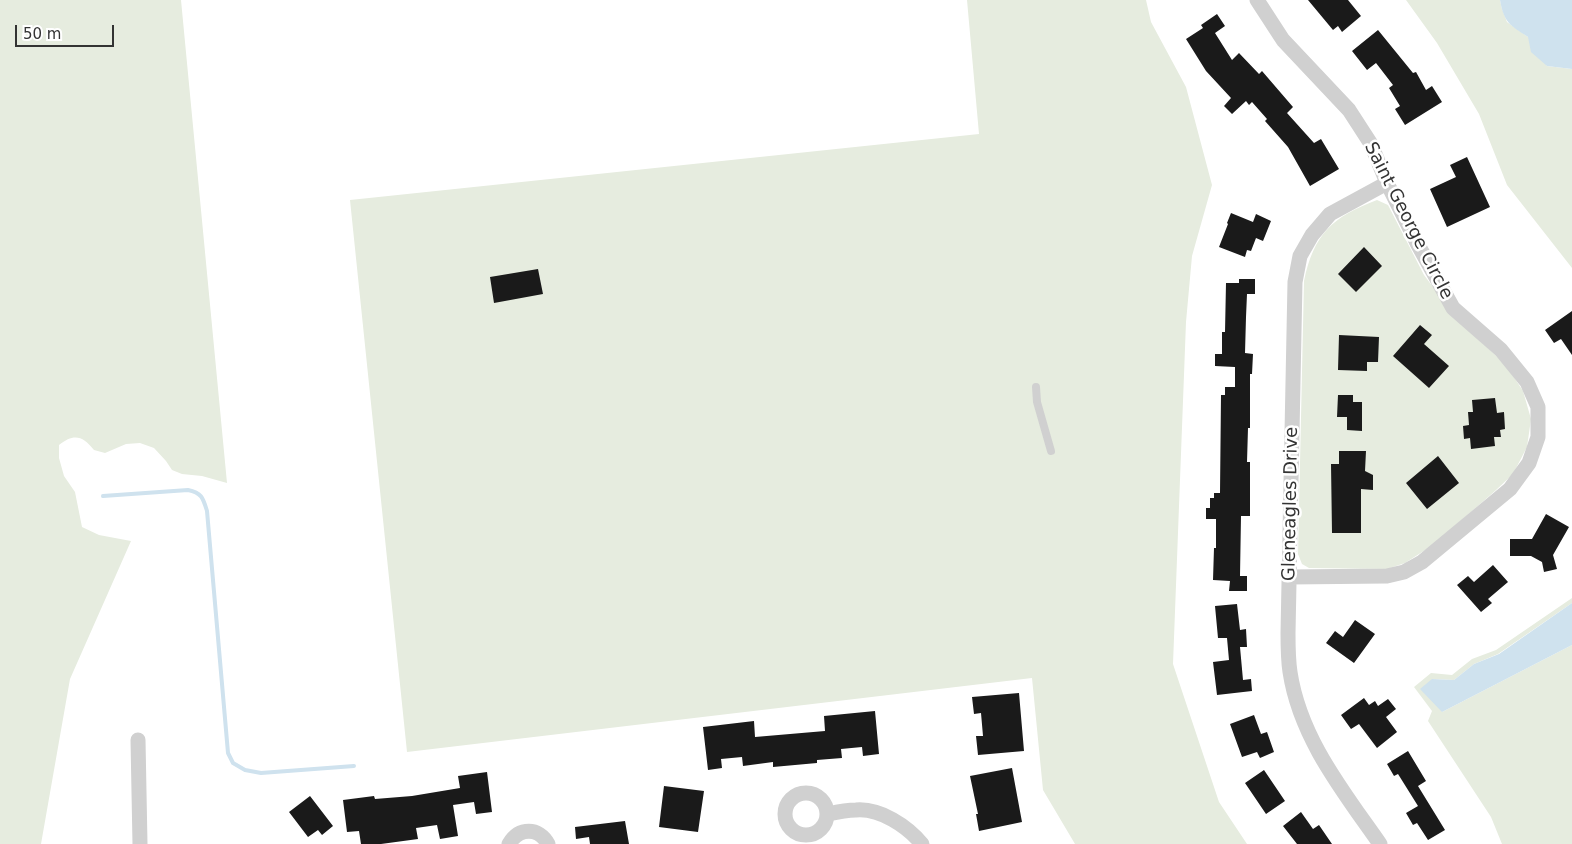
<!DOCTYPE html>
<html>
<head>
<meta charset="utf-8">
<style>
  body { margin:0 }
  #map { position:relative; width:1572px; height:844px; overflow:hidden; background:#fff; font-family:"DejaVu Sans",sans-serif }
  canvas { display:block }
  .scale { position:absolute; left:15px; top:25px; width:99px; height:22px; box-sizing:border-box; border:2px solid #333; border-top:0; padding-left:6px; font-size:15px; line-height:18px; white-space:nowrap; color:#333; -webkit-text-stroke:4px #fff; paint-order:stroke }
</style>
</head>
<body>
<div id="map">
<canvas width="1572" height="844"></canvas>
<div class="scale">50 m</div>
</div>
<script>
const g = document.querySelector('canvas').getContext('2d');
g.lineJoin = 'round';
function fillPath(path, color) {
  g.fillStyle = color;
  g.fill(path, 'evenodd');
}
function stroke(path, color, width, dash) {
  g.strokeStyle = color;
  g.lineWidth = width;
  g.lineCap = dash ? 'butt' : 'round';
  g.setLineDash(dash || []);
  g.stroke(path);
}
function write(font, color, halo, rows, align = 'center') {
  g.font = font + ' "DejaVu Sans",sans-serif';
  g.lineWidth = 5;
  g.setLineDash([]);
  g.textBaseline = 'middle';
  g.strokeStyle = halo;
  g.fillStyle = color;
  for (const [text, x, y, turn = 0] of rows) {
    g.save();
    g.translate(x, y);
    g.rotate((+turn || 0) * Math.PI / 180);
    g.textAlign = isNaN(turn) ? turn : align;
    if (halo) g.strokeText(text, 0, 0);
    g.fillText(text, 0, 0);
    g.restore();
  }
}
fillPath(new Path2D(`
  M 0,0 L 181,0 L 227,483 L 202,476 L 182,474 L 172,470 L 166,461 L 154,448 L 140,443 L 126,444 L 105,453 L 94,450 C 83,436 74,433 59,445 L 59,458 L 64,476 L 75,492 L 82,527 L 99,535 L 131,541 L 70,679 L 41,844 L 0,844 Z
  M 967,0 L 1146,0 L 1151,22 L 1186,87 L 1212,185 L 1192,256 L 1186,322 L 1173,664 L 1219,802 L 1247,844 L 1075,844 L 1043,790 L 1032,678 L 407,752 L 350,200 L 979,134 Z
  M 1406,0 L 1500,0 L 1502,9 L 1507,22 L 1528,37 L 1547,66 L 1572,69 L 1572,268 L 1507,185 L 1479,114 L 1437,43 Z
  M 1377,200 L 1388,205 L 1424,275 L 1456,318 L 1506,365 L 1523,391 L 1531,419 L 1527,447 L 1513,474 L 1495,491 L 1433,545 L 1405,563 L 1387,569 L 1309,568 L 1302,564 L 1298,554 L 1304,281 C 1314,234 1332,217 1377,200 Z
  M 1572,598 L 1572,603 L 1498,654 L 1474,664 L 1454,680 L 1432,679 L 1442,712 L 1572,645 L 1572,844 L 1502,844 L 1491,817 L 1428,721 L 1432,711 L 1414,687 L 1431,673 L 1452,675 L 1472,659 L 1496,650 Z`), '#e6ecdf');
fillPath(new Path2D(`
  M 1500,0 L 1572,0 L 1572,69 L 1547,66 L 1531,52 L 1528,37 C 1510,25 1504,23 1500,0 Z
  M 1572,603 L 1572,645 L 1442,712 L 1420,689 L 1432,679 L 1454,680 L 1474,664 L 1499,654 Z`), '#cfe2ee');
stroke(new Path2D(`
  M 103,496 L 188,490 C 202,493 203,498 207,511 L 228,753 L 233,763 L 245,770 L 261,773 L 354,766`), '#cfe2ee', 4);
fillPath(new Path2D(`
  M 1308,0 L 1348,0 L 1361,16 L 1342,32 L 1338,26 L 1333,30 Z
  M 1217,14 L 1225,26 L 1215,33 L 1232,60 L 1239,53 L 1259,74 L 1262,71 L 1293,107 L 1287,113 L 1314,143 L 1321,139 L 1339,169 L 1310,186 L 1288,147 L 1265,121 L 1267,119 L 1252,102 L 1249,105 L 1246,101 L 1232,114 L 1224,106 L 1231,98 L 1206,71 L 1186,39 L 1203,28 L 1201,25 Z
  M 1378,30 L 1413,73 L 1416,72 L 1426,90 L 1432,86 L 1442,102 L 1405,125 L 1395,109 L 1400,106 L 1389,88 L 1393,85 L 1376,63 L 1367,70 L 1352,51 Z
  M 1467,157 L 1490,207 L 1447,227 L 1430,189 L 1456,177 L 1450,165 Z
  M 1231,213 L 1253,222 L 1256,214 L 1271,221 L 1263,241 L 1256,238 L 1251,251 L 1247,250 L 1245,257 L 1219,247 L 1228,224 L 1227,223 Z
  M 1364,247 L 1382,266 L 1356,292 L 1338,274 Z
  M 538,269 L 543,294 L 494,303 L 490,277 Z
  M 1239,279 L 1255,279 L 1255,294 L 1247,294 L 1246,317 L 1245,353 L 1253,354 L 1252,374 L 1250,374 L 1250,428 L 1248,428 L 1247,462 L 1250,462 L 1250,516 L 1241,516 L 1240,576 L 1247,576 L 1247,591 L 1229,591 L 1230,581 L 1213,580 L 1214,548 L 1216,548 L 1216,519 L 1206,519 L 1206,508 L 1210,508 L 1210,498 L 1214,498 L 1214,493 L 1220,493 L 1221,395 L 1225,395 L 1225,387 L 1235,387 L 1235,367 L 1215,366 L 1215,354 L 1222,354 L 1222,332 L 1225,332 L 1226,283 L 1239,283 Z
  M 1572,311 L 1572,355 L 1561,339 L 1554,343 L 1545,330 Z
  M 1420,325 L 1432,335 L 1424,344 L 1449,366 L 1429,388 L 1393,356 Z
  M 1339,335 L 1379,337 L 1378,362 L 1367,362 L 1367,371 L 1338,370 Z
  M 1338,395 L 1353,395 L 1353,402 L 1362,402 L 1362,431 L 1347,430 L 1347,417 L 1337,417 Z
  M 1495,398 L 1497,413 L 1504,412 L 1505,429 L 1500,430 L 1501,437 L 1494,437 L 1495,446 L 1471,449 L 1470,438 L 1464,439 L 1463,426 L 1469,425 L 1468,412 L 1473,412 L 1472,400 Z
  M 1339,451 L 1366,451 L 1365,471 L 1373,475 L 1373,490 L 1361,489 L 1361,533 L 1332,533 L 1331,464 L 1339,464 Z
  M 1438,456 L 1459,483 L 1427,509 L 1406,483 Z
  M 1546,514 L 1569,527 L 1553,555 L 1557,569 L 1544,572 L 1542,562 L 1531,556 L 1510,556 L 1510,539 L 1532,539 Z
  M 1493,565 L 1508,582 L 1488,599 L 1492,603 L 1481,612 L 1457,585 L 1468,576 L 1474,582 Z
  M 1237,604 L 1240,630 L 1246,629 L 1247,647 L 1240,647 L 1243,680 L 1251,679 L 1252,691 L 1217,695 L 1213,662 L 1229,660 L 1227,638 L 1218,638 L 1215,606 Z
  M 1355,620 L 1375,634 L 1354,663 L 1326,643 L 1335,631 L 1343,637 Z
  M 1019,693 L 1024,751 L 978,755 L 976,736 L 983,736 L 981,713 L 974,714 L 972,697 Z
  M 1364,698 L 1369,705 L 1375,701 L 1378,706 L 1388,699 L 1396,709 L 1386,717 L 1397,732 L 1377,748 L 1359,724 L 1351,729 L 1341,715 Z
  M 875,711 L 879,754 L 863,756 L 862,747 L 841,749 L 842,758 L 817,760 L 817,763 L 773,767 L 773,762 L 743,766 L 742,757 L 721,759 L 722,768 L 708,770 L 703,727 L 754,721 L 755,737 L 825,731 L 824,716 Z
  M 1254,715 L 1261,734 L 1267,732 L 1274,752 L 1260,758 L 1257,752 L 1242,757 L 1230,724 Z
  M 1408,751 L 1426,781 L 1418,786 L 1445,830 L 1428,840 L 1417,823 L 1413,825 L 1406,813 L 1418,806 L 1398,774 L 1394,776 L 1387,764 Z
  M 1012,768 L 1022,822 L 979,831 L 976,814 L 978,814 L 970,776 Z
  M 1264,770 L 1285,801 L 1266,814 L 1245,783 Z
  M 487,772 L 492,812 L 476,814 L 474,802 L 453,805 L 458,836 L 440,839 L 437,825 L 416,828 L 418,839 L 381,844 L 361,844 L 359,831 L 347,832 L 343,800 L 374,796 L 375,799 L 412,796 L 460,788 L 458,776 Z
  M 664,786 L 704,791 L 698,832 L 659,827 Z
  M 310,796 L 333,826 L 322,835 L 318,830 L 308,837 L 289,812 Z
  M 1301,812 L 1313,829 L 1319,825 L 1332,844 L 1297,844 L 1283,826 Z
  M 625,821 L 629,844 L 590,844 L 589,837 L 576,839 L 575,827 Z`), '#1a1a1a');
stroke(new Path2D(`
  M 1036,387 L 1037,402 L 1051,451`), '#d0d0d0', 8);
stroke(new Path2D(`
  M 1257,0 L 1283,40 L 1349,110 L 1371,144 L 1387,183 L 1417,243 L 1453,308 L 1501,350 L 1527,382 L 1538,407 L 1538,437 L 1529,463 L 1510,489 L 1422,562 L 1404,572 L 1387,576 L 1289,577
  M 138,740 L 140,844
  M785 814a21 21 0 1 1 42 0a21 21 0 1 1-42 0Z
  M 828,814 C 837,812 847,810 856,810 C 880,808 907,826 922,844
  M 509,844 C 519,827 539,827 548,844
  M 1380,844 C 1343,791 1300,738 1290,672 C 1288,659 1288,646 1288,633 L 1295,282 L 1300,256 L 1312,235 L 1330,214 L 1387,183`), '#d0d0d0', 15);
write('18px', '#333', '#fff', [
  ["Saint George Circle",1408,221,63],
  ["Gleneagles Drive",1291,504,-89]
]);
</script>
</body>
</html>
